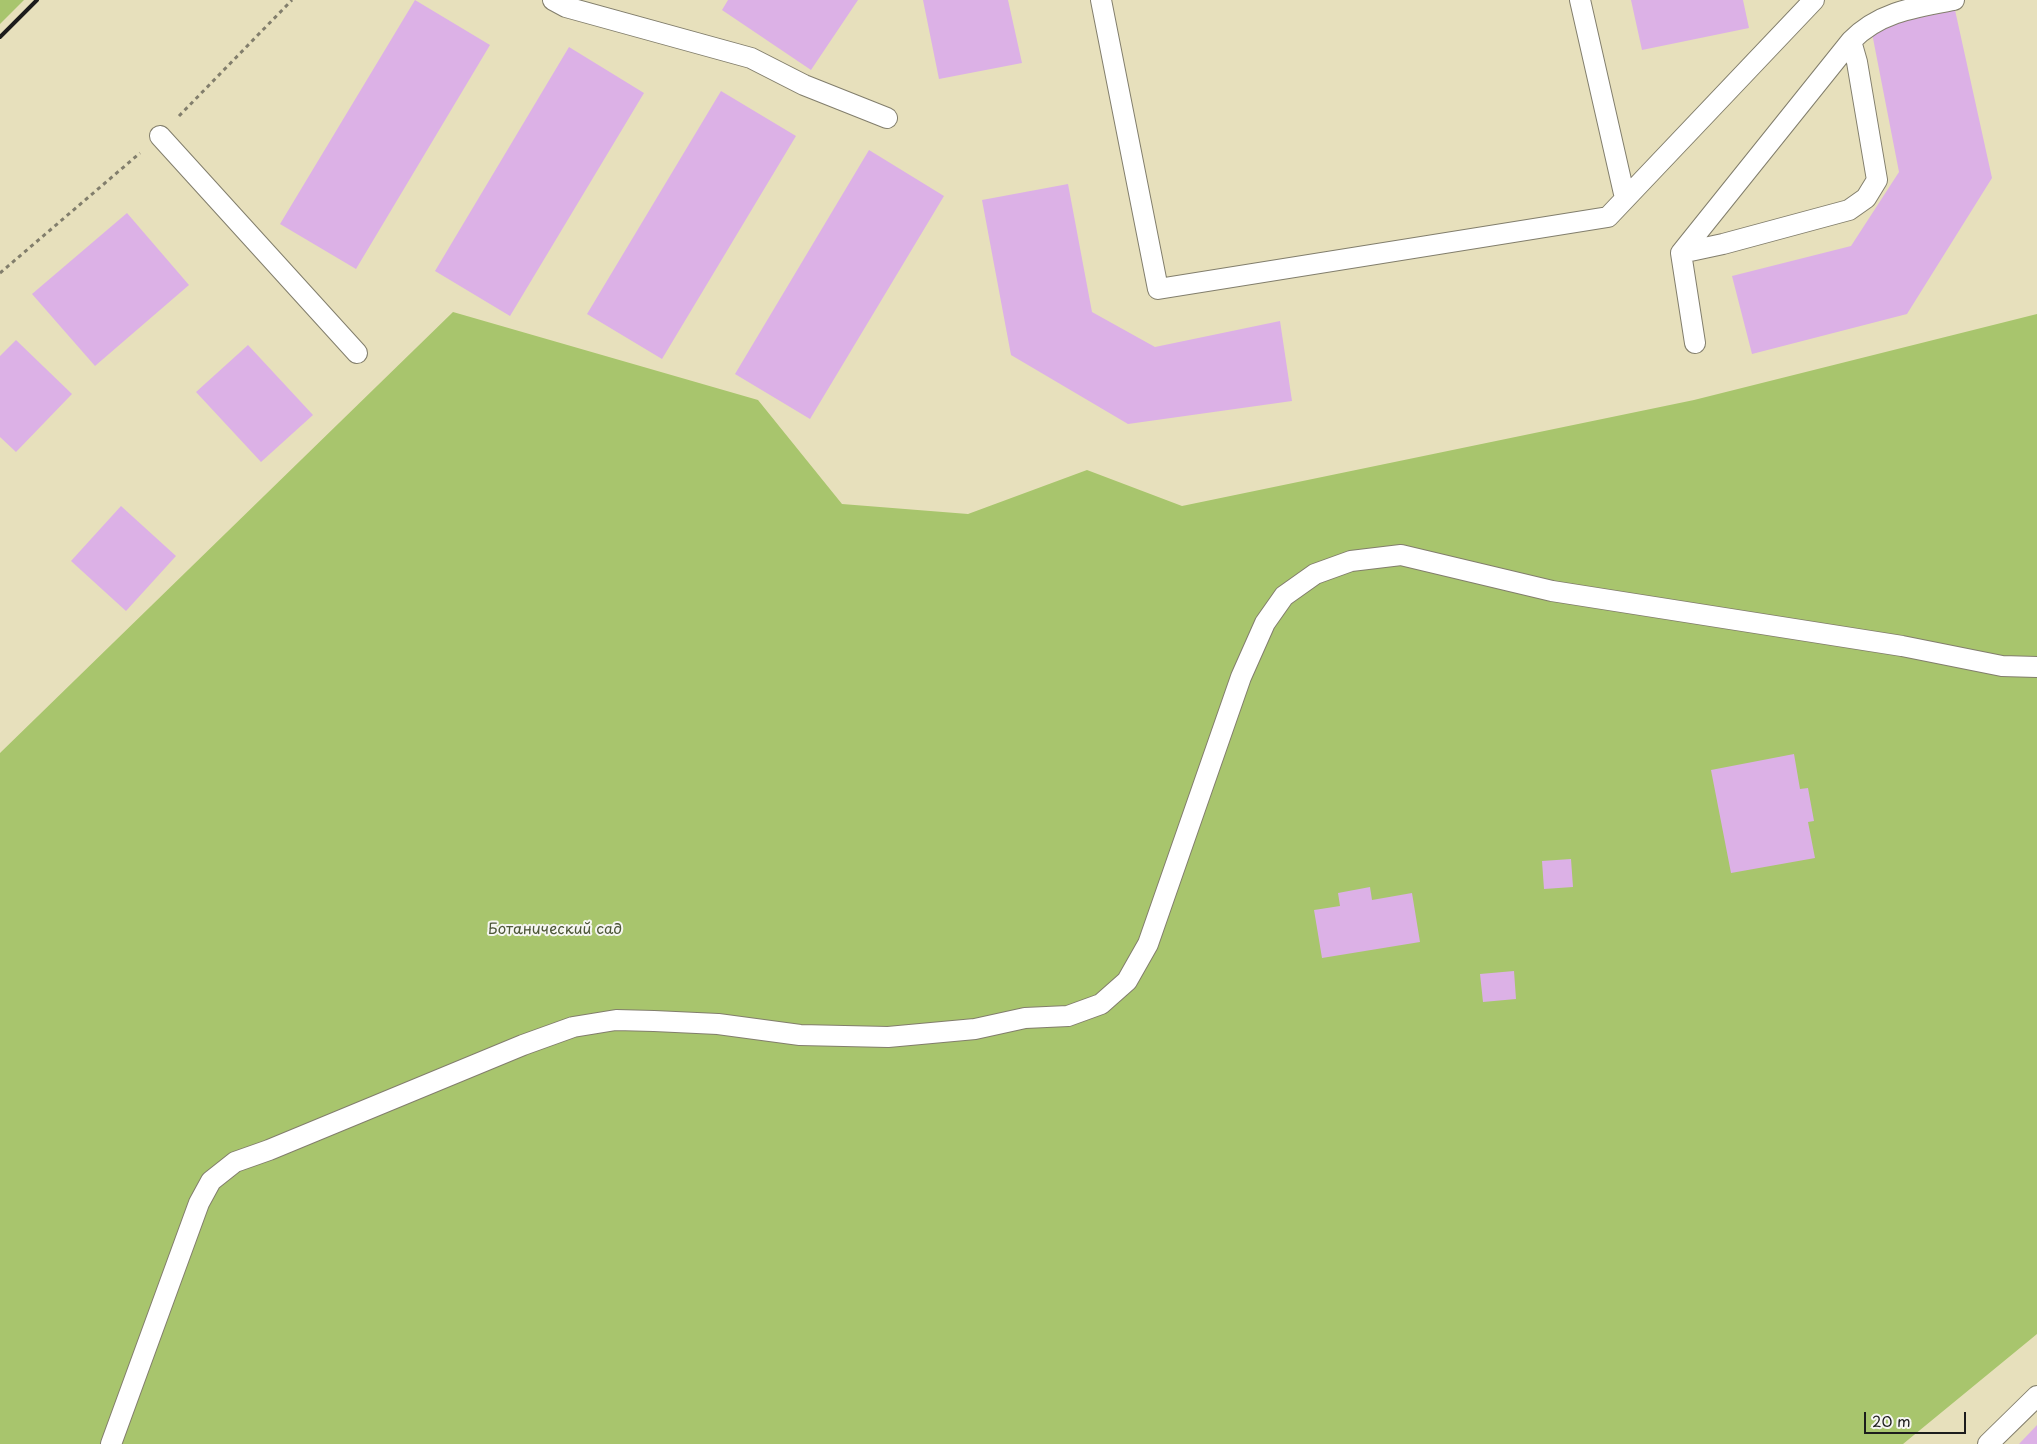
<!DOCTYPE html>
<html>
<head>
<meta charset="utf-8">
<style>
  body { margin:0 }
  #map { position:relative; width:2037px; height:1444px; overflow:hidden; background:#e7e0bc; font-family:"Playpen Sans",sans-serif }
  canvas { display:block }
  .scale { position:absolute; left:1864px; top:1412px; width:102px; height:22px; box-sizing:border-box; border:2px solid #1c1c1c; border-top:0; padding-left:6px; font-size:15px; line-height:18px; white-space:nowrap; color:#1c1c1c; -webkit-text-stroke:4px #f6f6f2; paint-order:stroke }
</style>
</head>
<body>
<div id="map">
<canvas width="2037" height="1444"></canvas>
<div class="scale">20 m</div>
</div>
<script>
const g = document.querySelector('canvas').getContext('2d');
g.lineJoin = 'round';
function fillPath(path, color) {
  g.fillStyle = color;
  g.fill(path, 'evenodd');
}
function stroke(path, color, width, dash) {
  g.strokeStyle = color;
  g.lineWidth = width;
  g.lineCap = dash ? 'butt' : 'round';
  g.setLineDash(dash || []);
  g.stroke(path);
}
function write(font, color, halo, rows, align = 'center') {
  g.font = font + ' "Playpen Sans",sans-serif';
  g.lineWidth = 4;
  g.setLineDash([]);
  g.textBaseline = 'middle';
  g.strokeStyle = halo;
  g.fillStyle = color;
  for (const [text, x, y, turn = 0] of rows) {
    g.save();
    g.translate(x, y);
    g.rotate((+turn || 0) * Math.PI / 180);
    g.textAlign = isNaN(turn) ? turn : align;
    if (halo) g.strokeText(text, 0, 0);
    g.fillText(text, 0, 0);
    g.restore();
  }
}
fillPath(new Path2D(`
  M 0,0 L 24,0 L 0,24 Z
  M 453,312 L 758,400 L 842,504 L 968,514 L 1087,470 L 1182,506 L 1694,400 L 2037,314 L 2037,1334 L 1903,1444 L 0,1444 L 0,753 Z`), '#a8c56d');
fillPath(new Path2D(`
  M 415,0 L 490,45 L 356,269 L 280,224 Z
  M 728,0 L 858,0 L 811,70 L 722,10 Z
  M 923,0 L 1008,0 L 1022,63 L 939,79 Z
  M 1631,0 L 1743,0 L 1749,28 L 1642,50 Z
  M 1955,10 L 1992,178 L 1907,314 L 1752,354 L 1732,276 L 1851,246 L 1899,172 L 1871,28 Z
  M 569,47 L 644,93 L 510,316 L 435,271 Z
  M 721,91 L 796,136 L 662,359 L 587,314 Z
  M 869,150 L 944,196 L 810,419 L 735,374 Z
  M 1068,184 L 1092,312 L 1155,347 L 1280,321 L 1292,401 L 1128,424 L 1011,355 L 982,200 Z
  M 127,213 L 189,285 L 95,366 L 32,294 Z
  M 16,340 L 72,394 L 16,452 L 0,437 L 0,356 Z
  M 248,345 L 313,415 L 261,462 L 196,392 Z
  M 121,506 L 176,556 L 126,611 L 71,561 Z
  M 1794,754 L 1800,789 L 1808,788 L 1814,821 L 1808,822 L 1815,858 L 1731,873 L 1711,770 Z
  M 1571,859 L 1573,887 L 1544,889 L 1542,861 Z
  M 1370,887 L 1372,900 L 1412,893 L 1420,942 L 1322,958 L 1314,910 L 1340,906 L 1338,893 Z
  M 1514,971 L 1516,999 L 1483,1002 L 1480,974 Z
  M 2037,1425 L 2037,1444 L 2019,1444 Z`), '#dcb1e6');
const service = new Path2D(`
  M 553,0 L 566,7 L 751,58 L 804,85 L 887,118
  M 1101,0 L 1158,289 L 1608,217 L 1814,0
  M 1580,0 L 1625,198
  M 1851,41 L 1681,253 L 1723,244 L 1849,210 L 1866,198 L 1877,180 L 1857,62 L 1851,41 C 1879,12 1916,7 1954,0
  M 160,136 L 357,353
  M 1681,253 L 1695,343
  M 111,1444 L 199,1203 L 211,1181 L 235,1162 L 269,1150 L 523,1045 L 573,1027 L 616,1020 L 654,1021 L 718,1024 L 800,1035 L 888,1037 L 975,1029 L 1025,1018 L 1068,1016 L 1101,1004 L 1127,981 L 1148,944 L 1241,677 L 1265,623 L 1284,596 L 1315,574 L 1351,561 L 1401,555 L 1552,591 L 1902,646 L 2002,666 L 2037,667
  M 1988,1444 L 2037,1396`);
stroke(service, '#827e6c', 22);
stroke(new Path2D(`
  M 179,116 L 292,0
  M 0,273 L 140,153`), '#827e6c', 3, [4, 4]);
stroke(service, '#fff', 20);
stroke(new Path2D(`
  M 0,37 L 37,0`), '#1c1c1c', 4);
write('15px', '#4d5738', '#f6f6f2', [
  ["Ботанический сад",555,930]
]);
</script>
</body>
</html>
